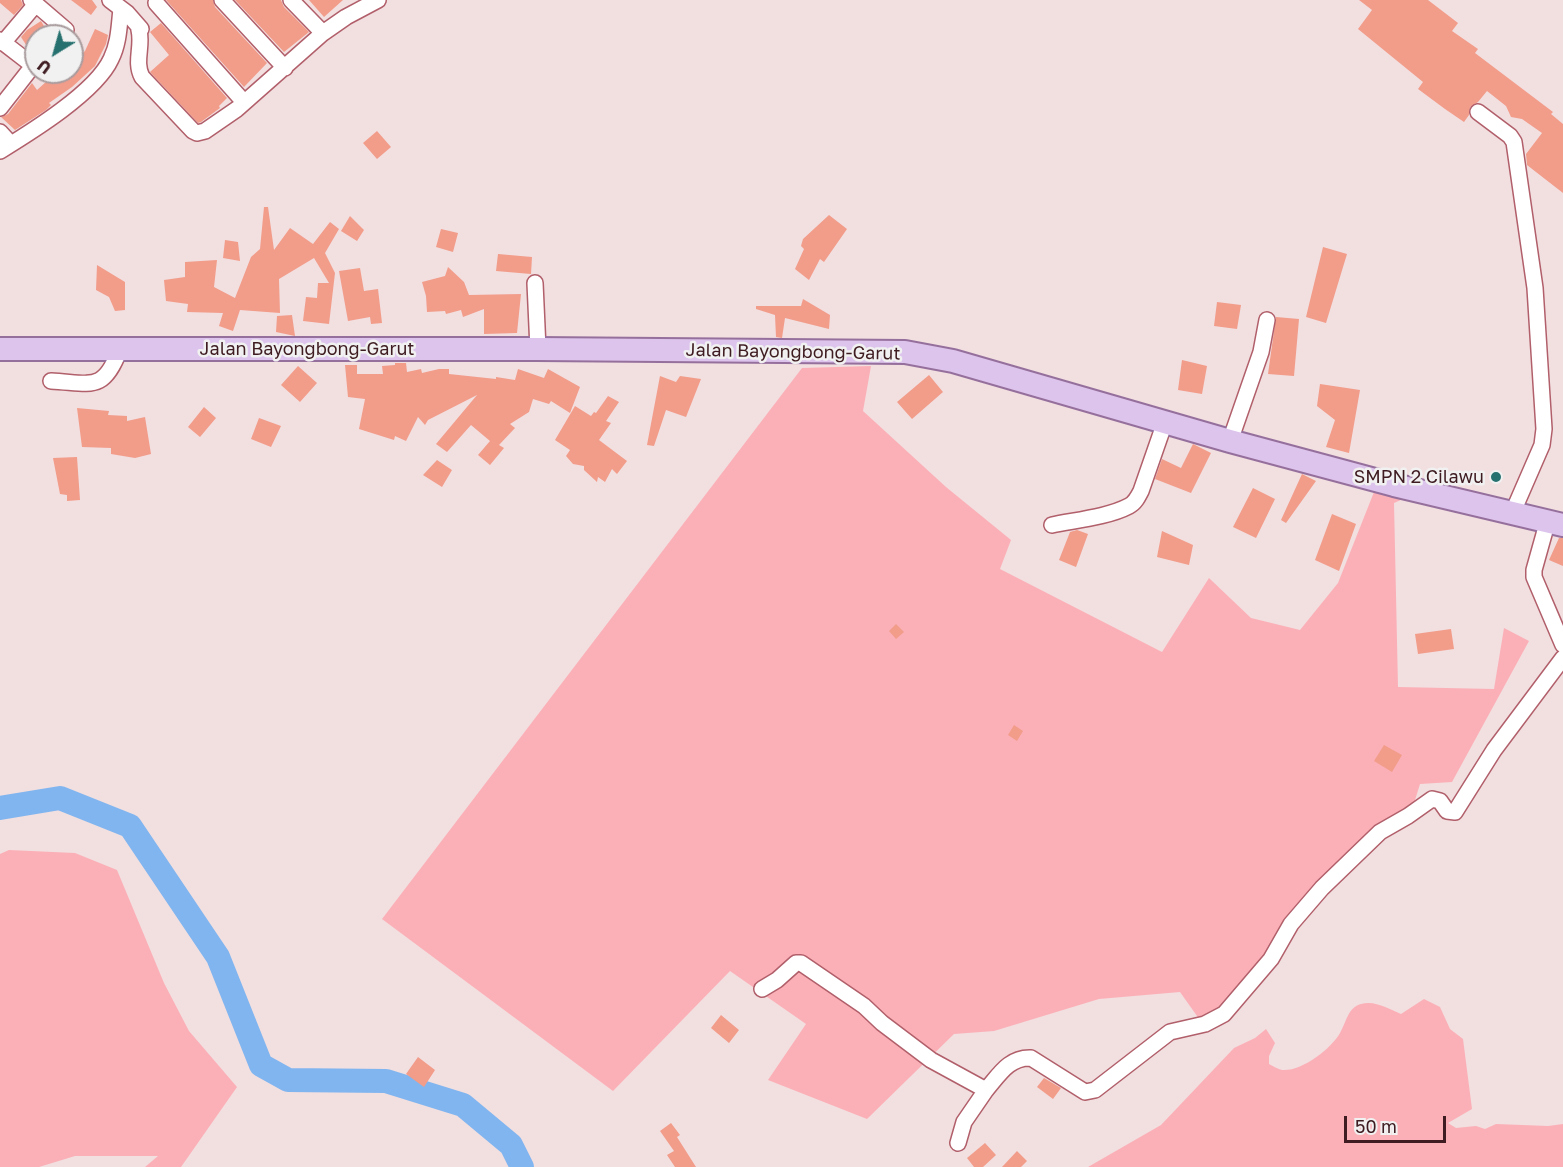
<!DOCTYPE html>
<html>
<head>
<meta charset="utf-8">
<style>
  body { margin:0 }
  #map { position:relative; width:1563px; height:1167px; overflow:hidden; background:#f2dfe0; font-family:"Golos Text",sans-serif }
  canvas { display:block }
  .north { position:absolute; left:24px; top:24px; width:60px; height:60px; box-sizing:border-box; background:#f1f1f1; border:2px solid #a99c9e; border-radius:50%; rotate:217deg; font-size:16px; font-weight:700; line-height:24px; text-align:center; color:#3e1c21 }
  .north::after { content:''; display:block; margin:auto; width:21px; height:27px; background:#26716f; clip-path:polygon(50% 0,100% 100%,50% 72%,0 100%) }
  .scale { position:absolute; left:1344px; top:1116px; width:102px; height:27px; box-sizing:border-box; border:3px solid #3e1c21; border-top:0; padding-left:8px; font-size:18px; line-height:21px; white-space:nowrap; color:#3e1c21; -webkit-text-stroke:4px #f1f1f1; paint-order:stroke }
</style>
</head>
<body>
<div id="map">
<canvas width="1563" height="1167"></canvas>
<div class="north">U</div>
<div class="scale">50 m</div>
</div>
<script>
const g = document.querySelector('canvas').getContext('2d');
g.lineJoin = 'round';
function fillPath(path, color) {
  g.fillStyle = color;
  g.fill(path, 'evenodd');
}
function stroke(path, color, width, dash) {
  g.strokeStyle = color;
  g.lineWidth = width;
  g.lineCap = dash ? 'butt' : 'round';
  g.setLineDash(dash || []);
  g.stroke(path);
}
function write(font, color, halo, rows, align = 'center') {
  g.font = font + ' "Golos Text",sans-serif';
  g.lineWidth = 5;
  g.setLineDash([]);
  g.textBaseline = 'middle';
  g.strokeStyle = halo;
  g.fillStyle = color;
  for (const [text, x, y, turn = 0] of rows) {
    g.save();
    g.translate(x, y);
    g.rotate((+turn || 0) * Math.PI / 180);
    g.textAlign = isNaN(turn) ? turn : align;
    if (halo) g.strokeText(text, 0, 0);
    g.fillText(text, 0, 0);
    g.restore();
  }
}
fillPath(new Path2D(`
  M 871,366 L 863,411 L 946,487 L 1011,540 L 1000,569 L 1162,652 L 1209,578 L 1251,618 L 1300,630 L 1338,583 L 1374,492 L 1403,499 L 1394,503 L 1398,687 L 1494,689 L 1504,628 L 1529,641 L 1452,782 L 1420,784 L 1411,813 L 1380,832 L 1222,1012 L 1202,1023 L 1180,992 L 1099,999 L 994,1031 L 954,1034 L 867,1119 L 768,1080 L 806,1024 L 730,971 L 613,1091 L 382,919 L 802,368 Z
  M 9,850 L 75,853 L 117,870 L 164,983 L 189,1031 L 237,1087 L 181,1167 L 145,1167 L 158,1156 L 75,1156 L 39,1167 L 0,1167 L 0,854 Z
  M 1424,999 L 1440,1007 L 1450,1029 L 1463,1039 L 1472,1109 L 1448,1123 L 1456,1128 L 1476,1126 L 1485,1129 L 1496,1124 L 1548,1126 L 1563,1124 L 1563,1167 L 1088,1167 L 1161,1125 L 1234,1048 L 1255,1038 L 1266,1029 L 1275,1043 L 1269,1056 L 1269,1064 C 1273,1066 1278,1069 1282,1070 C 1301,1072 1331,1049 1340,1033 C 1346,1023 1348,1007 1361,1004 C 1375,1000 1389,1009 1401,1014 Z`), '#fbb0b7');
stroke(new Path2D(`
  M 0,808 L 60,798 L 130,826 L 218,957 L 261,1065 L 288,1080 L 386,1081 L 463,1105 L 511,1145 L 522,1167`), '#81b5ef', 24);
fillPath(new Path2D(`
  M 0,0 L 21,0 L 23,5 L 14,15 L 0,3 Z
  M 71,0 L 92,0 L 97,7 L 91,15 Z
  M 166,0 L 213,0 L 215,7 L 267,63 L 244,87 Z
  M 235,0 L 281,0 L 284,7 L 309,32 L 284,52 Z
  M 309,0 L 343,0 L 324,17 Z
  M 1359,0 L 1428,0 L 1458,23 L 1452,31 L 1478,49 L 1475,53 L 1553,112 L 1551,114 L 1563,124 L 1563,193 L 1527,165 L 1526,154 L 1542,133 L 1522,119 L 1511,117 L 1506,106 L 1487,91 L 1478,102 L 1470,107 L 1469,115 L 1464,122 L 1445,109 L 1418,89 L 1423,82 L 1358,29 L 1372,10 Z
  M 41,21 L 50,36 L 36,36 L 36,56 L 30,51 L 21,37 L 27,30 Z
  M 161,23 L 227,98 L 219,106 L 220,108 L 201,122 L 198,123 L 150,72 L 169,55 L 150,32 Z
  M 95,29 L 108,35 L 106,44 L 95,66 L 72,87 L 49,103 L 51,105 L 46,110 L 15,130 L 1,117 L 8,114 L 32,83 L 37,90 L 57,72 L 72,72 L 72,62 L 85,51 Z
  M 377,131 L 391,147 L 377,159 L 363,143 Z
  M 264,207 L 268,207 L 274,250 L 290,228 L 313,244 L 330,222 L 339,229 L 325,253 L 335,273 L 329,324 L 303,321 L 306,297 L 317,298 L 318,283 L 329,283 L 314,258 L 279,279 L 280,313 L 240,310 L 233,331 L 219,326 L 223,313 L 187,312 L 188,304 L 166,301 L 164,280 L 185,277 L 185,262 L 217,260 L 214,287 L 235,298 L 251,257 L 260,249 Z
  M 829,215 L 847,229 L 824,262 L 820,259 L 809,280 L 795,269 L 804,249 L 801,246 L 803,239 Z
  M 350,216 L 364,230 L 357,241 L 341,231 Z
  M 441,229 L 458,233 L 453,252 L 436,247 Z
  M 225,240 L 238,242 L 240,261 L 223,258 Z
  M 1323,247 L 1347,254 L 1326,323 L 1306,317 Z
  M 498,254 L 532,257 L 531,274 L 496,271 Z
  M 97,265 L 125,282 L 125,310 L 115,311 L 109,297 L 96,290 Z
  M 448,267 L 464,282 L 469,295 L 521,294 L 517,333 L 484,334 L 484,309 L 463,317 L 461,310 L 446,314 L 445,311 L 427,312 L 426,296 L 422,282 L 445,276 Z
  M 360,268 L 364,291 L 378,289 L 382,323 L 371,324 L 370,317 L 348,321 L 339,271 Z
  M 803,299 L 830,315 L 829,329 L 785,318 L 782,338 L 776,337 L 775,315 L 756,309 L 756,306 L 801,306 Z
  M 1217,302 L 1241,305 L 1237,329 L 1214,326 Z
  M 292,315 L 295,336 L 276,332 L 277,316 Z
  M 1276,317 L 1299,319 L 1294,376 L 1268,374 Z
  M 1182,360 L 1207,366 L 1202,394 L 1178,390 Z
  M 395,363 L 406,363 L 407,372 L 421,369 L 422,373 L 439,369 L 449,369 L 449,374 L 496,379 L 496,377 L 515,380 L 518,369 L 544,378 L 548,369 L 580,387 L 570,413 L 551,401 L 549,404 L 533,399 L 529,412 L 510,424 L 515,428 L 499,445 L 504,448 L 490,465 L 478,455 L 490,441 L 471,425 L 447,452 L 436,444 L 477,395 L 428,420 L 425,425 L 418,417 L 406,441 L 395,436 L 394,440 L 359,429 L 365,399 L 348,397 L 345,365 L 357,365 L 357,374 L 383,374 L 382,366 L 395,365 Z
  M 298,366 L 317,383 L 300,402 L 281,385 Z
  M 929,375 L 943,392 L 912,419 L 897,402 Z
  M 660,376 L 676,382 L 680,376 L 701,379 L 686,417 L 666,410 L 654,446 L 647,445 Z
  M 1320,384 L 1360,390 L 1349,453 L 1326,447 L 1335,420 L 1317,406 Z
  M 608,396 L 619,402 L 606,421 L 611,423 L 599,440 L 627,461 L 617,474 L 612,469 L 605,482 L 598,477 L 597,482 L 584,470 L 584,466 L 573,464 L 566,456 L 570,450 L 555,440 L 575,406 L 591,416 L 594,412 L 596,413 Z
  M 204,407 L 216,418 L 200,437 L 188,427 Z
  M 77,408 L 109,411 L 108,415 L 127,416 L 127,421 L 145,417 L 151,454 L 135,458 L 111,454 L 111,448 L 82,447 Z
  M 259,418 L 281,426 L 271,447 L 251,439 Z
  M 1193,444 L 1211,453 L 1191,493 L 1155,479 L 1162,459 L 1181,468 Z
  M 77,457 L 80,500 L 67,501 L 67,495 L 60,494 L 53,458 Z
  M 437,460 L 452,470 L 442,487 L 423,475 Z
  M 1302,474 L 1316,481 L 1286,523 L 1281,520 Z
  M 1253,488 L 1275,499 L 1256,538 L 1233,527 Z
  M 1332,514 L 1356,524 L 1339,571 L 1315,560 Z
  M 1077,530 L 1088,534 L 1076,567 L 1059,560 L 1070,532 Z
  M 1162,531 L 1193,545 L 1189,565 L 1157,557 Z
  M 1559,538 L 1563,538 L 1563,566 L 1549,560 Z
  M 896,624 L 904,632 L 896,639 L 889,631 Z
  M 1451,629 L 1454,649 L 1418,654 L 1415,634 Z
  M 1014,725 L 1023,731 L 1017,741 L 1008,735 Z
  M 1384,745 L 1402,755 L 1392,772 L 1374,761 Z
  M 721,1015 L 739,1030 L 729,1043 L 711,1028 Z
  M 418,1057 L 435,1070 L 424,1087 L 406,1074 Z
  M 1044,1078 L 1061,1088 L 1053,1099 L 1037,1087 Z
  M 671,1123 L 680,1135 L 677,1137 L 696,1167 L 675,1167 L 667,1155 L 674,1151 L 660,1131 Z
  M 985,1143 L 996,1155 L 983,1167 L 974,1167 L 967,1158 Z
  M 1017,1151 L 1027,1161 L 1021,1167 L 1002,1167 Z`), '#f29c8a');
const minor = new Path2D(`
  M 31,0 L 66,30
  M 110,0 L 127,13 L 141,29 L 139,30 C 143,46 134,62 142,77 L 193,131 L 197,133 L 205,131 L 237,109 L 323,33 L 346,17 L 378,0
  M 222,0 L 285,68
  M 291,0 L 323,33
  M 156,3 L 243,101
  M 0,40 L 31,64 L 32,67 L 0,108
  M 3,43 L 36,4
  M 1478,112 L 1510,136 L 1514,142 L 1535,288 L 1544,429 L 1542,445 L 1512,514
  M 0,132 L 11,144
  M 0,151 C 31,132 96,92 111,59 C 119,43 119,26 121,9
  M 535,283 L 538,349
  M 51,381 C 92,383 103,393 120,349
  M 1230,441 L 1261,352 L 1267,320
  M 1548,520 L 1534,570 L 1534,577 L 1563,645
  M 1052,525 C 1076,520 1108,517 1129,506 C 1135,503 1138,497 1141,491 L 1165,422
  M 762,989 L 777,980 L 796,963 L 801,963 L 864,1006 L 882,1023 L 931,1060 L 986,1090 C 999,1075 1009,1057 1031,1058 L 1085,1092 L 1095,1090 L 1170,1032 L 1205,1024 L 1224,1014 L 1271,959 L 1291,924 L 1322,888 L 1380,832 L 1408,816 L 1432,799 L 1440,801 L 1447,811 L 1455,812 L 1494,750 L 1563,658
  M 958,1143 L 964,1122 L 986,1090`);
const primary = new Path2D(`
  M 0,349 L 538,349 L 905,352 L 953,361 L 1230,441 L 1394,485 L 1563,525`);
stroke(minor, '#b15f6a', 18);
stroke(primary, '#96709d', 26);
stroke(minor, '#fff', 15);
stroke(primary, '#ddc4ec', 22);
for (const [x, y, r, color] of [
  [1496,477,6,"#26716f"]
]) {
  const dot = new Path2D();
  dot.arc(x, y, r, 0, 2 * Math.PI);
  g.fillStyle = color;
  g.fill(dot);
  stroke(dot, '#f1f1f1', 2);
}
write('18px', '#3e1c21', '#f1f1f1', [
  ["Jalan Bayongbong-Garut",307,349],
  ["Jalan Bayongbong-Garut",793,352,1]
]);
write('18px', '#3e1c21', '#f1f1f1', [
  ["SMPN 2 Cilawu",1484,477]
], 'right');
</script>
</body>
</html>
